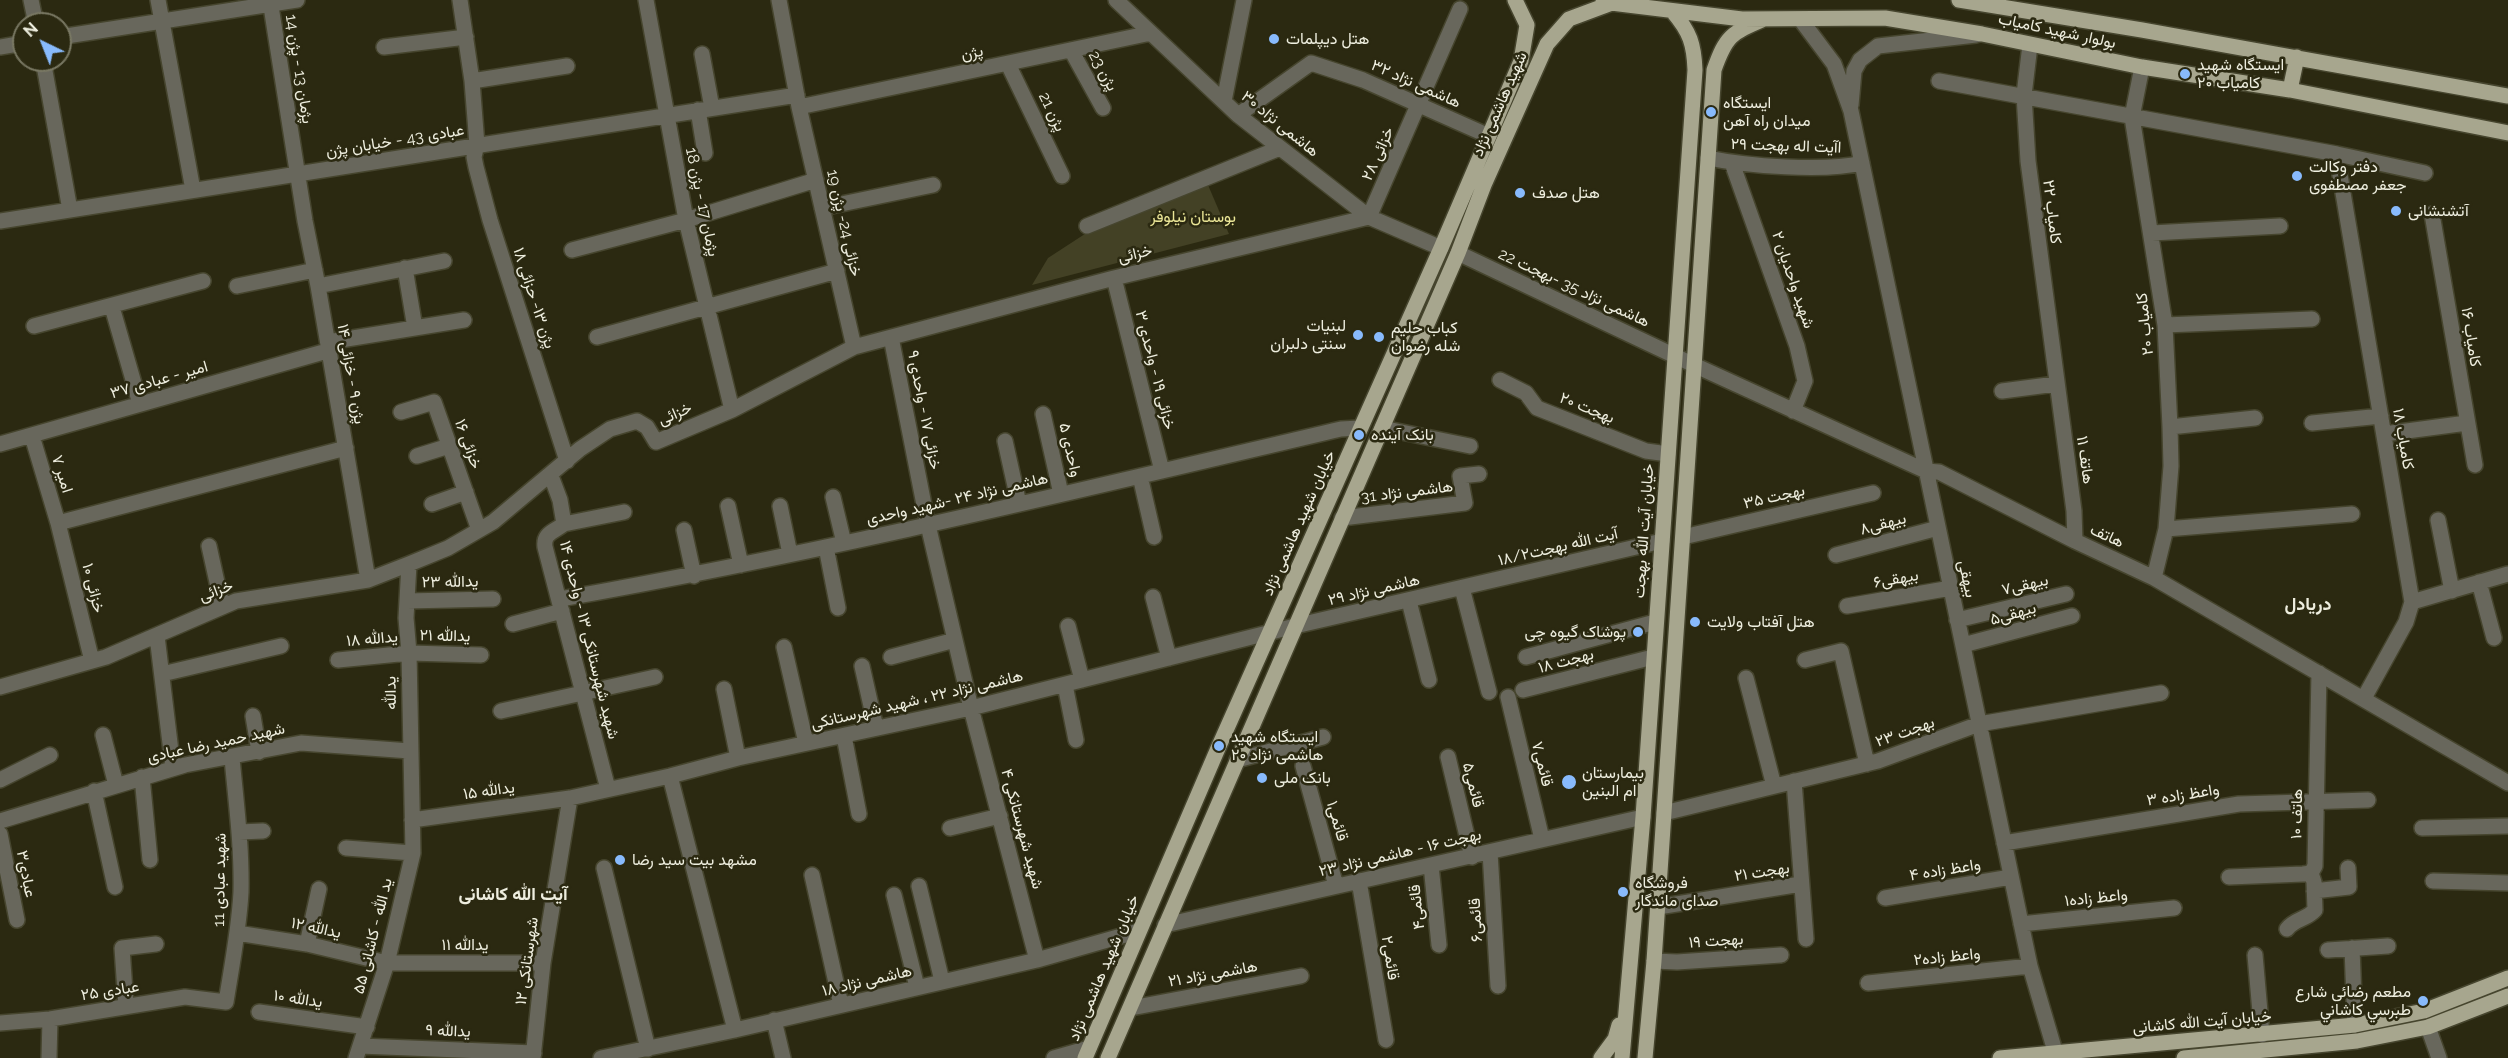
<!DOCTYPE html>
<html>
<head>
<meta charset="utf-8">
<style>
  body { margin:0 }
  #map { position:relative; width:2508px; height:1058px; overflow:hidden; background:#2b2911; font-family:Raleway,sans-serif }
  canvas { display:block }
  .north { position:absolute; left:12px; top:12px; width:60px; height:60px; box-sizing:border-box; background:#2b2911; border:2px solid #797863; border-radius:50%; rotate:317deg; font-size:16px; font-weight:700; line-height:24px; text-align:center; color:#eeeedf }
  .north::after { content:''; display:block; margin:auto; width:21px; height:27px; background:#88bafc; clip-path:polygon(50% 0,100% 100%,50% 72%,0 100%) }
</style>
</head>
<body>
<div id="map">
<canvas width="2508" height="1058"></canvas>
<div class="north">N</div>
</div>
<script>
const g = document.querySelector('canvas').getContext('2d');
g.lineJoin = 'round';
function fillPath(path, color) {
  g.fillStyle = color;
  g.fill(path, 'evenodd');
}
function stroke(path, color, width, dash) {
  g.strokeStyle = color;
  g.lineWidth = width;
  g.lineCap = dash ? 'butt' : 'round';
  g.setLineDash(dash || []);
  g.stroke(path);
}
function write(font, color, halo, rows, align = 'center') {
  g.font = font + ' Raleway,Vazirmatn,sans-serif';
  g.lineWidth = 5;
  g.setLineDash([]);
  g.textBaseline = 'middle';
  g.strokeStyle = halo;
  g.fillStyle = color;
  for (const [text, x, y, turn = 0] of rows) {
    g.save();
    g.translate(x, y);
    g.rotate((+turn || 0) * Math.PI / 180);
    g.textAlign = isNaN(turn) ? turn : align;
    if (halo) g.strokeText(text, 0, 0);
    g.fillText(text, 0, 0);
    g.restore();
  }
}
fillPath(new Path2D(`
  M 1208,185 L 1229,234 L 1032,285 L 1048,258 L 1091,230 Z`), '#434125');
const minor = new Path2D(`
  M 31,0 L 36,24
  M 158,0 L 193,190
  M 270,0 L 305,221 L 318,286 L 368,580
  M 460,0 L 472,81 L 477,145 L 474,157 L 476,167 L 490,220 L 567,461
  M 646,0 L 686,220 L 732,410
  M 779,0 L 799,107 L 854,347
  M 1116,0 L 1238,115 L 1369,217 L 1441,248
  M 1801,20 L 1834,64 L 1851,111 L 2030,966 L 2057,1058
  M 60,37 L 297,0
  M 2030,45 L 2024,95 L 2028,161 L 2074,511 L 2075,541
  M 0,47 L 24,43
  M 384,47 L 466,37
  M 1071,50 L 1103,108
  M 702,54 L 712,108
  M 43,60 L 70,210
  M 1008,64 L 1062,176
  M 2142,67 L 2132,117 L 2165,325 L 2170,427 L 2171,466 L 2166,529 L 2154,578
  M 472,81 L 567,66
  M 1939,81 L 2337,154 L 2425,173
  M 1224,101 L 1244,0
  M 1851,105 L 1854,71 L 1860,60 L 1878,46 L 1976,35
  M 799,107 L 1151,33
  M 698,110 L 705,153
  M 1238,115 L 1311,63 L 1363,80 L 1489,136
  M 1708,158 C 1747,166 1824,172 1862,163
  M 1732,163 L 1797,346 L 1805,381 L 1793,411
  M 2340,175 L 2412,602 L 2406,622 L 2364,698
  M 822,208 L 933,185
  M 2432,214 L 2475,465
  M 0,221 L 797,95
  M 1087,226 L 1280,148
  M 2152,233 L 2280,226
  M 572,250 L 686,220 L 816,180
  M 1458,253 L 1694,365 L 1926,471 L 1939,472 L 2075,541 L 2154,578 L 2508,783
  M 405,268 L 415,328
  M 1114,278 L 1162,471
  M 237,286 L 315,270
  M 318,286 L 444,261
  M 112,307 L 140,404
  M 2165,325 L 2312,319
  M 34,326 L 203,281
  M 597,337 L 837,271
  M 891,337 L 928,525 L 971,708 L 1037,960
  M 328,342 L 464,320
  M 1500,380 L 1526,393 L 1537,408 L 1646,451 L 1668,454
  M 2002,391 L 2056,384
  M 401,412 L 434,402 L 479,530
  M 1043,414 L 1061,494
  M 2312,423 L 2381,416
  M 2170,427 L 2255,418
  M 1382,428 L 1470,446
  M 2384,434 L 2467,423
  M 32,436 L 58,523 L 92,661
  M 1005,441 L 1019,504
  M 0,444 L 327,351
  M 417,456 L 449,446
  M 551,476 L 560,500 L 564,524 C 554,532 543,533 545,547 L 608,789
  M 1140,476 L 1154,537
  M 833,497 L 844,543
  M 432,504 L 466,492
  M 728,506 L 741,565
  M 780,506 L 790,554
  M 1342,518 L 1465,503 L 1460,476 L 1479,474
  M 2438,520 L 2452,591
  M 58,523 L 346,448
  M 564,524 L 624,512
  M 2166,529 L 2352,514
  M 684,530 L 694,576
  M 1683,537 L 1873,493
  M 209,546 L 222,605
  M 826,547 L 838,608
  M 1836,555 L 1938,528
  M 2479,582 L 2494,638
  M 1462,588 L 1489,692
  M 1153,597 L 1169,658
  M 560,599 C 822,553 1081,490 1341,429 L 1360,428
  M 407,601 L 493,599
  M 1409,601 L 1429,680
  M 2412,602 L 2508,574
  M 1847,606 L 1951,588
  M 1957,620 L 2066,594
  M 513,624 L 562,611
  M 1068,626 L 1082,680
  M 157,636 L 173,768
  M 1963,645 L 2072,616
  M 784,647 L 806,743
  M 891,657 L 955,640
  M 1526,657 L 1655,622
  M 338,660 L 409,653 L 481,655
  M 1805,660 L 1841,651 L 1867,764
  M 862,666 L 876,728
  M 162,674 L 281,646
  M 1746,678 L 1774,786
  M 1065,685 L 1076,740
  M 0,687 L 106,657 L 236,601 L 368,580 L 409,564 L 448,548 L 493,522 L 580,449 L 610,429 L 637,421 L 647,427 L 656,442 L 732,410 L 854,347 L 1114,278 L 1369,217 L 1460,9
  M 724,689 L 738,758
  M 1523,690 L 1653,657
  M 1508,697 L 1542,839
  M 501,711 L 655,677
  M 253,716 L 259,752
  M 103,735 L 116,785
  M 844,736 L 859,814
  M 1448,757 L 1472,857
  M 1237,760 L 1323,737
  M 1303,766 L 1336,886
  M 670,776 L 735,1030
  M 142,777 L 150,860
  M 0,780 L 50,755
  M 1794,781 L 1806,939
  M 94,791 L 115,887
  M 1664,813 L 1878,761 L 1979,724 L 2161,693
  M 412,820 L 570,798 L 670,776 L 738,758 L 971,708 L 1295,626 L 1662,541
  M 0,821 L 185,765 L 301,743 L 410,751
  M 950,828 L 1000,816
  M 2422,828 L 2508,826
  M 239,832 L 263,831
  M 0,834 L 17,920
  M 2004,843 L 2239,804 L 2368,800
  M 346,848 L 413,853
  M 1490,852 L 1498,986
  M 1431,865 L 1439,945
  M 604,868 L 648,1049
  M 812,875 L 841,1005
  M 2229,877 L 2303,874 L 2311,873 L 2315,866 L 2319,673
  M 1359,881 L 1386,1040
  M 2433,881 L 2508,883
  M 919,886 L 942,981
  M 2314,891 L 2349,887 L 2348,868
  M 894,895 L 917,987
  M 1885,898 L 2011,877
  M 1658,907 L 1801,884
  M 2021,924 L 2174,908
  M 1165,925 L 1643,817
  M 2287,929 C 2294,919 2306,920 2315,910 L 2314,882 L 2311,873
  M 237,933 L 307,944 L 387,963 L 543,963
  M 307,944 L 319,889
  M 2352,948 L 2355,1025
  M 2328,950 L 2388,946
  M 2255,955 L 2262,1035
  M 1654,961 L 1677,962 L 1781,955
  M 1868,983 L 2030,966
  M 126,1006 L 122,948 L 156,944
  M 1131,1008 L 1301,976
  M 259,1012 L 367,1027
  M 774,1020 L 783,1058
  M 0,1023 L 50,1019 L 185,997 L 226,1002 C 232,965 239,929 241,892 C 242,847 236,802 232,758
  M 2428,1027 L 2439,1058
  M 360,1046 L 534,1053
  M 49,1058 L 50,1019
  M 356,1058 L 387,963 L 413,853 L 409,653 L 406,618 L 409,564
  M 533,1058 L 543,963 L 570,798
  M 601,1058 L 735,1030 L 1037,960 L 1139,931
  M 1054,1058 L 1089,1048`);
const major = new Path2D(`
  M 1959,0 L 2142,30 L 2508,96
  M 1603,2 L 1742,19 L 1885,18 L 1982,34 L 2142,67 L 2290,90 L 2508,133
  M 2290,90 L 2297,57
  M 1085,1058 L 1219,746 L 1441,248 L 1521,61 L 1527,25 L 1515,0
  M 1108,1058 L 1458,253 L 1484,185 L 1547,44 L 1569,19 L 1612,3
  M 1601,1058 L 1615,1039 L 1619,1025
  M 1622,1058 L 1643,817 L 1695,70 C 1694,44 1690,32 1673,12
  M 1645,1058 L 1654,961 L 1714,70 C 1726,36 1731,33 1764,19
  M 2000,1058 L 2355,1025 L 2424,1011 L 2508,978
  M 2184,1058 L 2357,1041 L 2428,1027 L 2508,996`);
stroke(minor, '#46452e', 18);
stroke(major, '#46452e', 18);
stroke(minor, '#68675c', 15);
stroke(major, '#a7a68e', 15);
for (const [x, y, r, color] of [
  [1274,39,6,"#88bafc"],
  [2185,74,6,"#88bafc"],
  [1711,112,6,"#88bafc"],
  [2297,176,6,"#88bafc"],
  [1520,193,6,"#88bafc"],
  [2396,211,6,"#88bafc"],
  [1358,335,6,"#88bafc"],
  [1379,337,6,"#88bafc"],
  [1359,435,6,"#88bafc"],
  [1695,622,6,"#88bafc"],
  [1638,632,6,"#88bafc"],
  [1219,746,6,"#88bafc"],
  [1262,778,6,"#88bafc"],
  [1569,782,8,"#88bafc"],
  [620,860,6,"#88bafc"],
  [1623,892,6,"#88bafc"],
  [2423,1001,6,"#88bafc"]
]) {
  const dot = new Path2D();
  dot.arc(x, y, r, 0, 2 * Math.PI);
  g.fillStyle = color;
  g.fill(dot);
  stroke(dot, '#2b2911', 2);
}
write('16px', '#eeeedf', '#2b2911', [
  ["بولوار شهید کامیاب",2057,31,12],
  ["پژن",972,53,-12],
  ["پژمان 13 - پژن 14",299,69,81],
  ["پژن 23",1103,71,61],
  ["هاشمی نژاد ۳۲",1416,84,24],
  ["شهید هاشمی نژاد",1500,104,-66],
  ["پژن 21",1052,112,64],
  ["هاشمی نژاد ۳۰",1280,124,39],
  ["عبادی 43 - خیابان پژن",395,141,-9],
  ["اآیت اله بهجت ۲۹",1786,146,2],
  ["خزائی ۲۸",1378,154,-66],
  ["پژمان 17 - پژن 18",702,202,78],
  ["کامیاب ۲۲",2052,212,83],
  ["خزائی 24- پژن 19",844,223,77],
  ["خزائی",1135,254,-13],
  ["شهید واحدیان ۲",1793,280,71],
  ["هاشمی نژاد 35 -بهجت 22",1574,288,25],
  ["پژن ۱۳- حزائی ۱۸",534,298,72],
  ["کامیاب ۲۰",2145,324,-96],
  ["کامیاب ۱۶",2471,337,81],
  ["خزائی ۱۹ - واحدی ۳",1155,370,76],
  ["پژن ۹ - خزائی ۱۴",351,374,80],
  ["امیر - عبادی ۳۷",159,380,-16],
  ["بهجت ۲۰",1587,408,22],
  ["خزائی ۱۷ - واحدی ۹",924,410,79],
  ["خزائی",675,414,-23],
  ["کامیاب ۱۸",2403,439,80],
  ["خزائی ۱۶",468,444,70],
  ["واحدی ۵",1070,450,77],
  ["هاتف ۱۱",2085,460,82],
  ["امیر ۷",62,474,73],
  ["هاشمی نژاد 31",1407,492,-7],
  ["بهجت ۳۵",1774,497,-13],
  ["هاشمی نژاد ۲۴ -شهید واحدی",957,499,-13],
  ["خیابان شهید هاشمی نژاد",1299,523,-66],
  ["بیهقی۸",1883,524,-15],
  ["خیابان آیت الله بهجت",1644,531,-86],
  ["هاتف",2107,536,25],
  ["آیت الله بهجت۱۸/۲",1558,547,-13],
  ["بیهقی۶",1896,579,-10],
  ["بیهقی",1967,579,78],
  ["یدالله ۲۳",450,582,-1],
  ["بیهقی۷",2025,585,-13],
  ["خزائی ۱۰",93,588,76],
  ["هاشمی نژاد ۲۹",1374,590,-13],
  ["خزائی",216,591,-20],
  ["بیهقی۵",2013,614,-16],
  ["یدالله ۲۱",445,636,1],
  ["یدالله ۱۸",372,639,-5],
  ["شهید شهرستانکی ۱۳ - واحدی ۱۴",589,640,76],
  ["بهجت ۱۸",1566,661,-15],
  ["یدالله",391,693,-91],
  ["هاشمی نژاد ۲۲ ، شهید شهرستانکی",917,700,-13],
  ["بهجت ۲۳",1905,732,-20],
  ["شهید حمید رضا عبادی",216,743,-12],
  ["قائمی۷",1542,764,76],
  ["قائمی۵",1473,785,76],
  ["یدالله ۱۵",489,791,-8],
  ["واعظ زاده ۳",2183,795,-9],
  ["هاتف ۱۰",2297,814,-89],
  ["قائمی۱",1337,821,74],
  ["شهید شهرستانکی ۴",1022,829,75],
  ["بهجت ۱۶ - هاشمی نژاد ۲۳",1400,853,-13],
  ["واعظ زاده ۴",1945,870,-9],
  ["بهجت ۲۱",1762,872,-9],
  ["عبادی۳",26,874,79],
  ["شهید عبادی 11",220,880,-89],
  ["واعظ زاده۱",2096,898,-6],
  ["قائمی۴",1417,907,-96],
  ["قائمی۶",1476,920,-93],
  ["یدالله ۱۲",316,928,12],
  ["ید الله - کاشانی ۵۵",373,936,-76],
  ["بهجت ۱۹",1716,941,-4],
  ["یدالله ۱۱",465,945],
  ["واعظ زاده۲",1947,957,-6],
  ["قائمی۲",1390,958,81],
  ["شهرستانکی ۱۲",527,961,-82],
  ["خیابان شهید هاشمی نژاد",1104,968,-67],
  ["هاشمی نژاد ۲۱",1213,974,-10],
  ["هاشمی نژاد ۱۸",867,981,-13],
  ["عبادی ۲۵",110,991,-9],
  ["یدالله ۱۰",298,999,8],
  ["خیابان آیت الله کاشانی",2202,1022,-5],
  ["یدالله ۹",448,1031,2]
]);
write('16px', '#eeeedf', '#2b2911', [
  ["هتل دیپلمات",1286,39],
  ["ایستگاه شهید",2197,65],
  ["کامیاب ۲۰",2197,83],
  ["ایستگاه",1723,103],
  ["میدان راه آهن",1723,121],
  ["دفتر وکالت",2309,167],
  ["جعفر مصطفوی",2309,185],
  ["هتل صدف",1532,193],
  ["آتشنشانی",2408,211],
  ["لبنیات",1346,326,"right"],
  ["سنتی دلبران",1346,344,"right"],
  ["کباب حلیم",1391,328],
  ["شله رضوان",1391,346],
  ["بانک آینده",1371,435],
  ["هتل آفتاب ولایت",1707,622],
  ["پوشاک گیوه چی",1626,632,"right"],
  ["ایستگاه شهید",1231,737],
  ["هاشمی نژاد ۲۰",1231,755],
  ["بیمارستان",1582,773],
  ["ام البنین",1582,791],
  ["بانک ملی",1274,778],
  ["مشهد بيت سيد رضا",632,860],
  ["فروشگاه",1635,883],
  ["صدای ماندگار",1635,901],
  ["مطعم رضائي شارع",2411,992,"right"],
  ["طبرسي كاشاني",2411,1010,"right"]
], 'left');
write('16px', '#ebe697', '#2b2911', [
  ["بوستان نیلوفر",1193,217]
]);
write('bold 18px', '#eeeedf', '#2b2911', [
  ["دریادل",2308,605],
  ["آیت الله کاشانی",513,895]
]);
</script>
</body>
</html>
